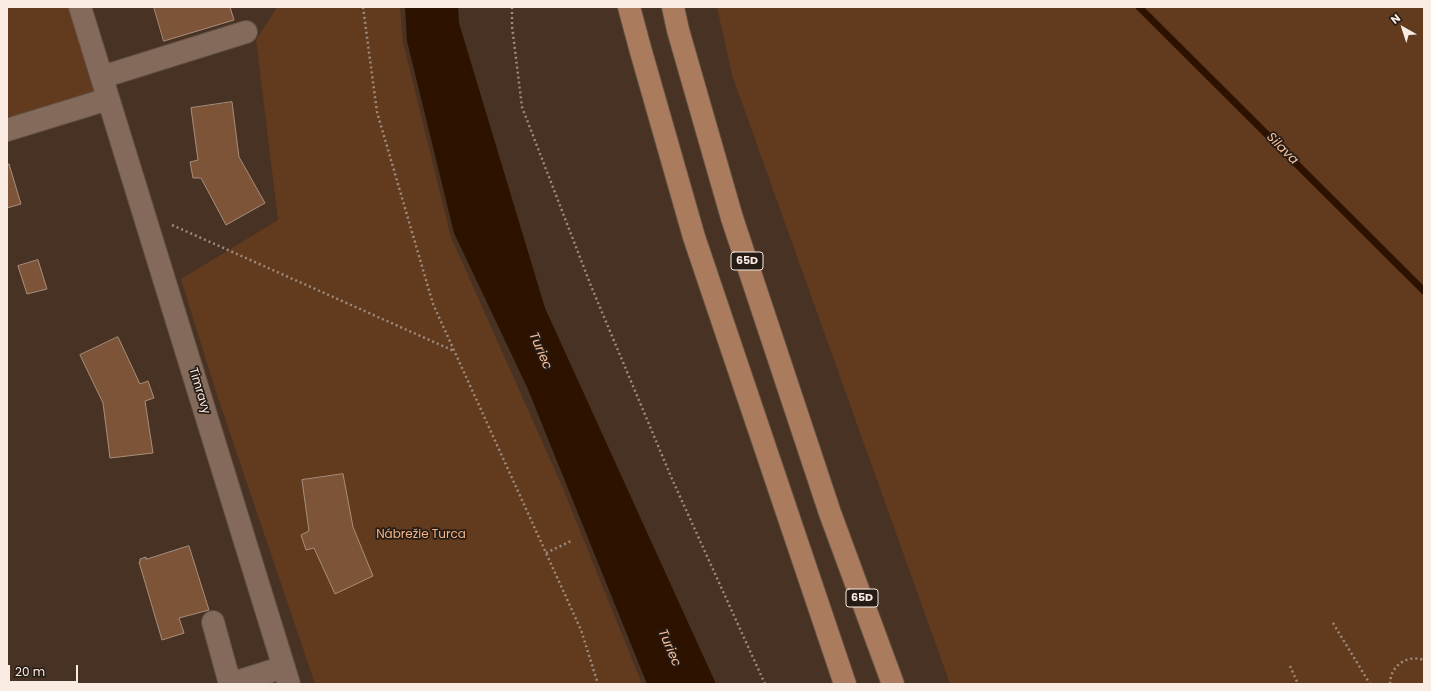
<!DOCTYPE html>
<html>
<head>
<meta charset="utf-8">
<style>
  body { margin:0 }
  #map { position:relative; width:1431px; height:691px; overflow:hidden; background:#473223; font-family:Poppins,sans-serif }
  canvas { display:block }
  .frame { position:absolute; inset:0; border:8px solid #faece3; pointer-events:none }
  .north { position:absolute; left:1383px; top:8px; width:40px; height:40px; -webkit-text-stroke:3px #261c16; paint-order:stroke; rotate:321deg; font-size:11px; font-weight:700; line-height:16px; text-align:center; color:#faece3 }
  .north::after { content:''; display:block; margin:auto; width:14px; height:18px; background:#faece3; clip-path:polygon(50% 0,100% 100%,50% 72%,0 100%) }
  .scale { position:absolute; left:8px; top:665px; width:70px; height:18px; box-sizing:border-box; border:2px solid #faece3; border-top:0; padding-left:5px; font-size:12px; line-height:14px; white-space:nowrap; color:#faece3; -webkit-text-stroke:3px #261c16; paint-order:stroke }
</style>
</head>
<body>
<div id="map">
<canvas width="1431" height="691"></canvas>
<div class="frame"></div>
<div class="north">N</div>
<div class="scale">20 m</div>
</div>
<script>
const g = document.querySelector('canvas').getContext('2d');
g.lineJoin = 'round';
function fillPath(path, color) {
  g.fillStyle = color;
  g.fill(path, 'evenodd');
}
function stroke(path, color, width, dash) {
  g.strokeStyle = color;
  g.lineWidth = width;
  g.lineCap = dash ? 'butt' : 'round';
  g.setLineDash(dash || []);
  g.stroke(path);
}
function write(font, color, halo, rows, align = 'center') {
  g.font = font + ' Poppins,sans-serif';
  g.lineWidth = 3.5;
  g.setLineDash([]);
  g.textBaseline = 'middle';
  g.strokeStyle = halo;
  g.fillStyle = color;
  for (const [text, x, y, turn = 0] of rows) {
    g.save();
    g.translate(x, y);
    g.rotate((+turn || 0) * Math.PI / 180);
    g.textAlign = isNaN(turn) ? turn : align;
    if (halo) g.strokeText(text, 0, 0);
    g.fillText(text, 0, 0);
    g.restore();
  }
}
fillPath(new Path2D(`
  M 7,7 L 80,7 L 108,99 L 7,130 Z
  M 277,7 L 400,7 L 403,42 L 451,237 L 562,486 L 642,684 L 315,684 L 214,386 L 181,279 L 278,220 L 256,40 Z
  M 717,7 L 1424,7 L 1424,684 L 950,684 L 732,75 Z`), '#623a1e');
fillPath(new Path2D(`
  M 405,7 L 458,7 L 459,23 L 545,308 L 716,684 L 647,684 L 527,387 L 454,233 L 407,41 Z`), '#2e1200');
stroke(new Path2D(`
  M 1139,7 L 1424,291`), '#2e1200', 7);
const building = new Path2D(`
  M 154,7 L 230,7 L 234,20 L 164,41 Z
  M 232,102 L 239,157 L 265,203 L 226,225 L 201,178 L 193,178 L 190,162 L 198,160 L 191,108 Z
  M 7,164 L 9,164 L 21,204 L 7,208 Z
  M 38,260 L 47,289 L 27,294 L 18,266 Z
  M 118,337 L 140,384 L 148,381 L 154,398 L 145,401 L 153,453 L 110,458 L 103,403 L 80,355 Z
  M 343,474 L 353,527 L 373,576 L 335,594 L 314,548 L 306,550 L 301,535 L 309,531 L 302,480 Z
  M 189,546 L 209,610 L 179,618 L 184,633 L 162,640 L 139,562 L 140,562 L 140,559 L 146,557 L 146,559 Z`);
fillPath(building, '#7e5438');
stroke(building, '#a88e7d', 1);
const minor = new Path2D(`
  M 80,7 L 289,684
  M 102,77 L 246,32
  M 7,130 L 108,99
  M 213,622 L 230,684 L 284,667`);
const major = new Path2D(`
  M 629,7 L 640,48 L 694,237 L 845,684
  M 673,7 L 678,30 L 732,218 L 830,513 L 893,684`);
stroke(minor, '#625043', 24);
stroke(major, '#625043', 24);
stroke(new Path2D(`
  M 363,7 L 377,112 L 433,304 L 581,630 L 598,684
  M 512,7 L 512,26 L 522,107 L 591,286 L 672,479 L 765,684
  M 172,225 L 454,351
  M 546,553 L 571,541
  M 1333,623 L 1370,684
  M 1290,666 L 1298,684
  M 1390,684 C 1390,666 1407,654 1424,660`), '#9d8b7f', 2.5, [2, 3]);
stroke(minor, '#836a5a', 22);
stroke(major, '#aa7c5d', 22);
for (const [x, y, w] of [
  [747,261,32],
  [862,598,32]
]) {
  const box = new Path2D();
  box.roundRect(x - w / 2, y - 9, w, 18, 3);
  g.fillStyle = '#261c16';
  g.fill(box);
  stroke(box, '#faece3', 1);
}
write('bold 11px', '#faece3', null, [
  ["65D",747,261],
  ["65D",862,598]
]);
write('12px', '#faece3', '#261c16', [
  ["Timravy",199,391,73]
]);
write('12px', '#f7b385', '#261c16', [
  ["Nábrežie Turca",421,535]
]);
write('italic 13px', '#f6bf9a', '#261c16', [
  ["Silava",1282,149,45],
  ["Turiec",540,351,67],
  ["Turiec",669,648,67]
]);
</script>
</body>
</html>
